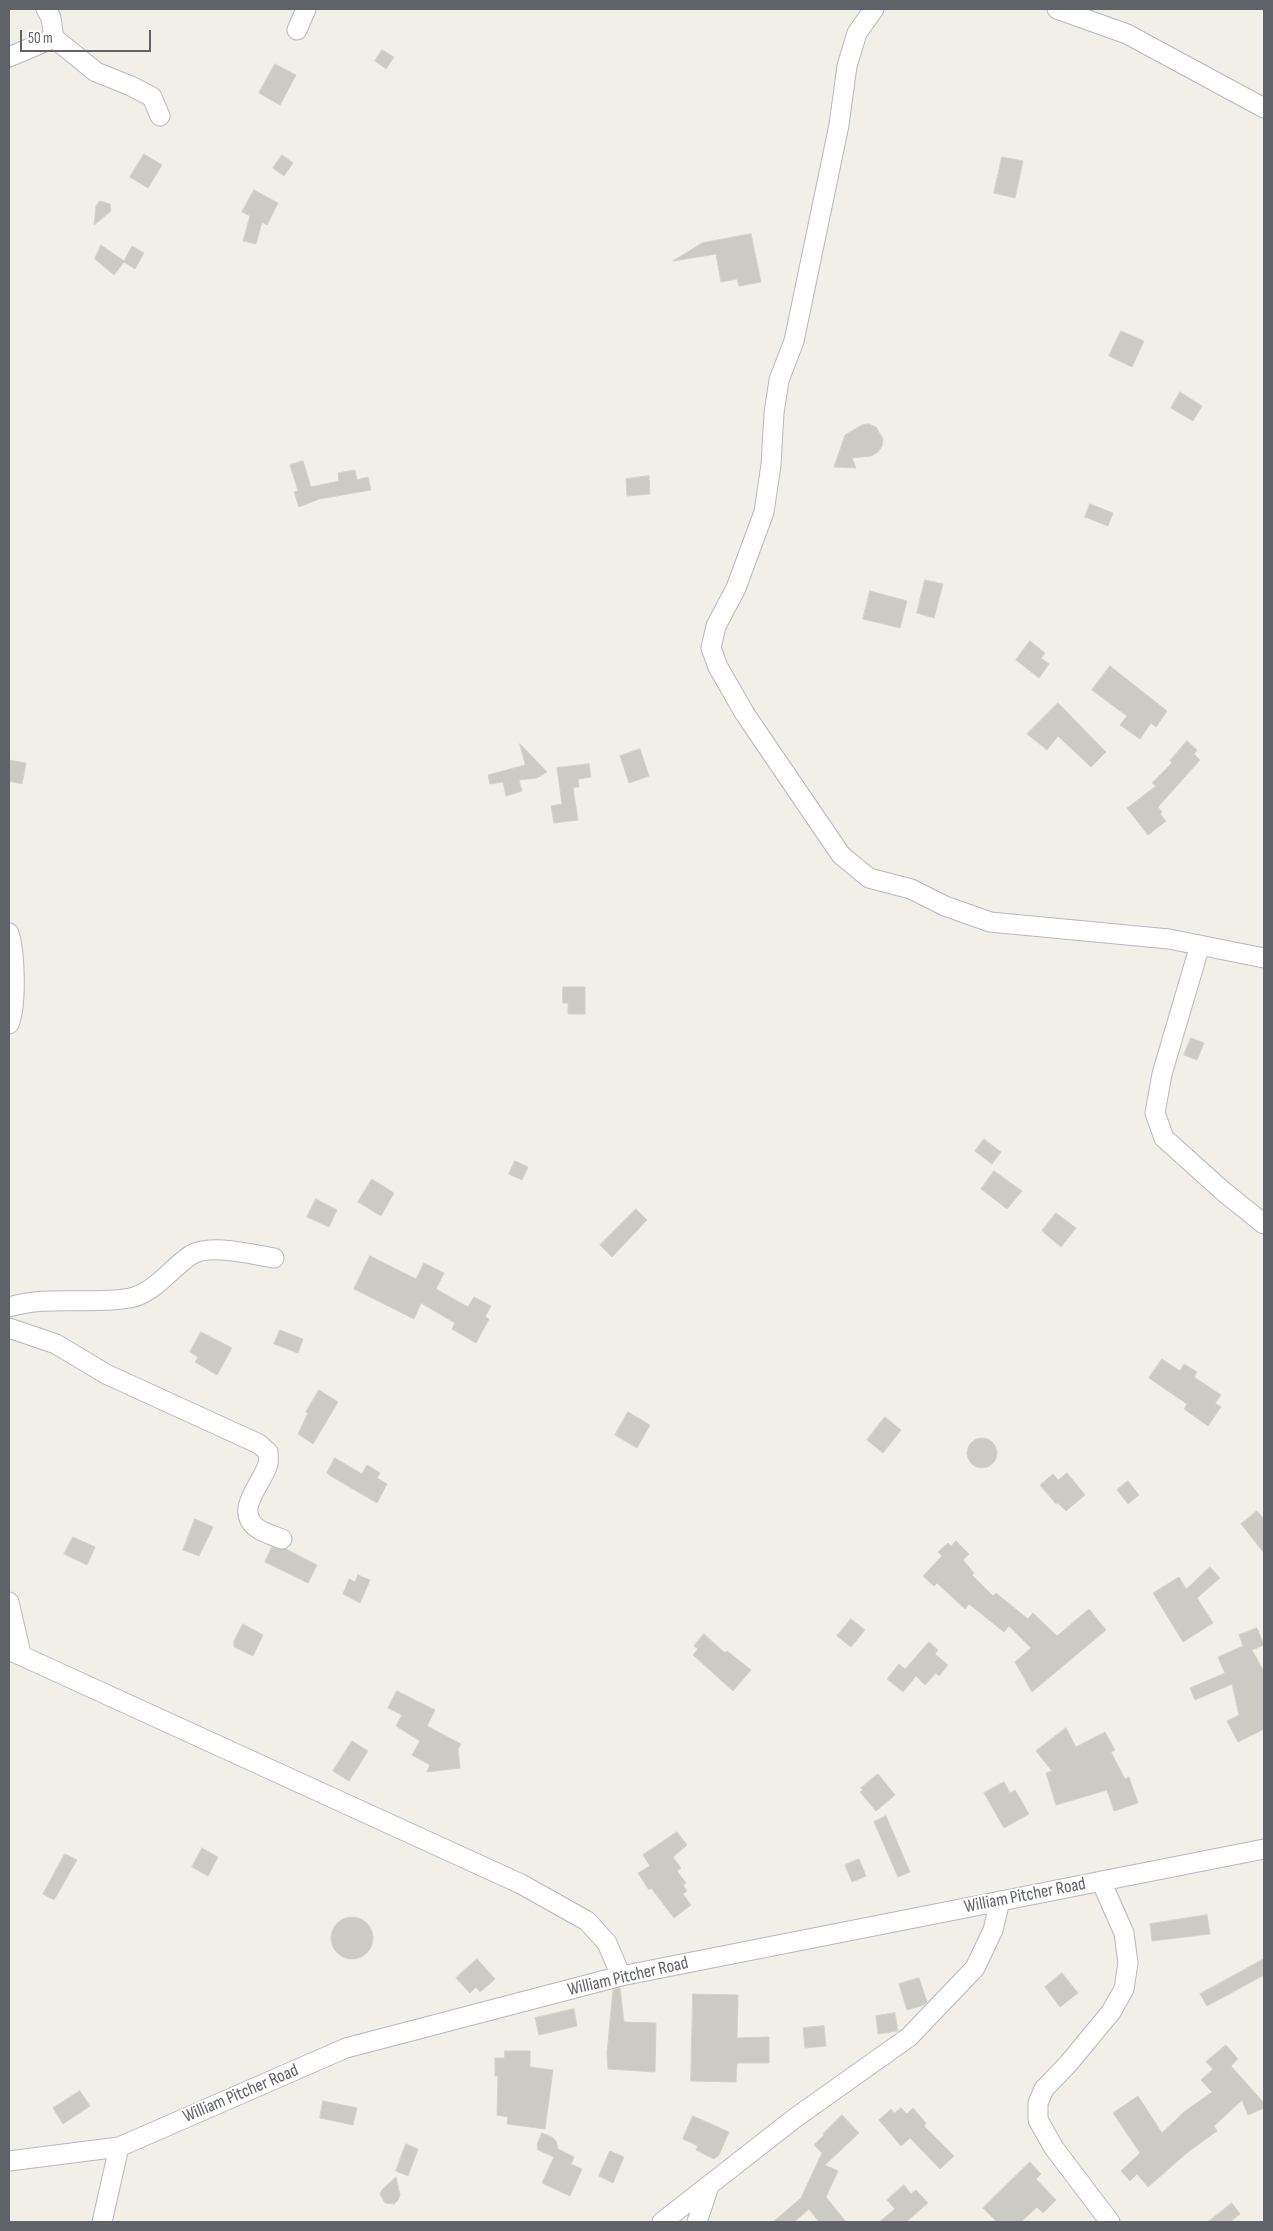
<!DOCTYPE html>
<html>
<head>
<meta charset="utf-8">
<style>
  body { margin:0 }
  #map { position:relative; width:1273px; height:2231px; overflow:hidden; background:#f1efe8; font-family:"Sofia Sans Condensed",sans-serif }
  canvas { display:block }
  .frame { position:absolute; inset:0; border:10px solid #5f6368; pointer-events:none }
  .scale { position:absolute; left:20px; top:30px; width:131px; height:22px; box-sizing:border-box; border:2px solid #5f6368; border-top:0; padding-left:6px; font-size:15px; line-height:18px; white-space:nowrap; color:#5f6368; -webkit-text-stroke:4px #fff; paint-order:stroke }
</style>
</head>
<body>
<div id="map">
<canvas width="1273" height="2231"></canvas>
<div class="frame"></div>
<div class="scale">50 m</div>
</div>
<script>
const g = document.querySelector('canvas').getContext('2d');
g.lineJoin = 'round';
function fillPath(path, color) {
  g.fillStyle = color;
  g.fill(path, 'evenodd');
}
function stroke(path, color, width, dash) {
  g.strokeStyle = color;
  g.lineWidth = width;
  g.lineCap = dash ? 'butt' : 'round';
  g.setLineDash(dash || []);
  g.stroke(path);
}
function write(font, color, halo, rows, align = 'center') {
  g.font = font + ' "Sofia Sans Condensed",sans-serif';
  g.lineWidth = 4;
  g.setLineDash([]);
  g.textBaseline = 'middle';
  g.strokeStyle = halo;
  g.fillStyle = color;
  for (const [text, x, y, turn = 0] of rows) {
    g.save();
    g.translate(x, y);
    g.rotate((+turn || 0) * Math.PI / 180);
    g.textAlign = isNaN(turn) ? turn : align;
    if (halo) g.strokeText(text, 0, 0);
    g.fillText(text, 0, 0);
    g.restore();
  }
}
const building = new Path2D(`
  M 382,50 L 394,57 L 386,69 L 375,61 Z
  M 275,64 L 296,75 L 280,105 L 259,93 Z
  M 144,154 L 162,165 L 148,188 L 130,177 Z
  M 282,155 L 293,163 L 284,176 L 273,168 Z
  M 1002,157 L 1023,161 L 1015,198 L 994,193 Z
  M 254,190 L 278,203 L 267,225 L 262,222 L 256,244 L 243,241 L 250,216 L 242,212 Z
  M 100,201 L 110,204 L 111,211 L 94,225 L 96,206 Z
  M 751,234 L 761,282 L 739,286 L 737,279 L 721,282 L 716,254 L 673,261 L 702,243 Z
  M 101,245 L 124,261 L 132,246 L 144,253 L 135,269 L 124,262 L 114,275 L 95,259 Z
  M 1121,331 L 1144,341 L 1132,367 L 1109,356 Z
  M 1180,392 L 1202,406 L 1193,421 L 1171,408 Z
  M 869,424 L 876,427 L 883,439 L 882,446 L 878,452 L 871,456 L 852,458 L 856,468 L 834,467 L 845,435 L 862,425 Z
  M 303,461 L 311,487 L 339,481 L 338,473 L 355,470 L 357,480 L 368,477 L 371,490 L 319,499 L 299,507 L 294,492 L 298,491 L 290,465 Z
  M 649,476 L 650,494 L 627,496 L 626,479 Z
  M 1090,504 L 1113,513 L 1108,526 L 1085,517 Z
  M 925,580 L 943,584 L 934,618 L 917,613 Z
  M 870,591 L 907,601 L 900,628 L 863,619 Z
  M 1030,641 L 1045,653 L 1041,658 L 1049,664 L 1039,678 L 1016,660 Z
  M 1110,666 L 1167,711 L 1156,727 L 1151,723 L 1140,739 L 1120,725 L 1127,716 L 1092,690 Z
  M 1058,703 L 1106,752 L 1091,767 L 1058,736 L 1047,750 L 1027,734 Z
  M 1187,741 L 1197,750 L 1194,754 L 1200,760 L 1158,807 L 1162,812 L 1160,814 L 1166,821 L 1148,835 L 1127,808 L 1156,786 L 1152,783 L 1172,763 L 1170,761 Z
  M 520,744 L 547,772 L 537,778 L 519,780 L 522,791 L 506,796 L 503,782 L 490,784 L 488,775 L 525,765 Z
  M 640,749 L 649,776 L 629,783 L 620,756 Z
  M 9,760 L 26,763 L 22,784 L 9,781 Z
  M 589,764 L 591,777 L 578,779 L 579,787 L 573,788 L 578,820 L 554,823 L 551,806 L 562,804 L 557,768 Z
  M 563,987 L 585,987 L 585,1014 L 568,1014 L 568,1003 L 563,1003 Z
  M 1191,1038 L 1204,1043 L 1197,1060 L 1184,1055 Z
  M 984,1139 L 1001,1152 L 992,1164 L 975,1151 Z
  M 515,1161 L 528,1167 L 522,1180 L 509,1174 Z
  M 994,1171 L 1022,1191 L 1007,1209 L 981,1189 Z
  M 372,1179 L 394,1193 L 381,1216 L 358,1202 Z
  M 316,1199 L 337,1210 L 329,1227 L 307,1217 Z
  M 636,1209 L 647,1220 L 612,1257 L 600,1245 Z
  M 1056,1213 L 1076,1228 L 1061,1247 L 1042,1231 Z
  M 370,1256 L 416,1279 L 424,1263 L 444,1273 L 436,1289 L 468,1307 L 474,1297 L 491,1306 L 485,1317 L 489,1319 L 476,1343 L 452,1329 L 455,1323 L 421,1303 L 414,1319 L 354,1289 Z
  M 280,1330 L 303,1339 L 298,1353 L 274,1344 Z
  M 201,1332 L 232,1348 L 217,1375 L 195,1362 L 198,1357 L 190,1352 Z
  M 1162,1359 L 1180,1371 L 1184,1364 L 1197,1372 L 1194,1377 L 1221,1395 L 1215,1403 L 1221,1407 L 1208,1426 L 1184,1409 L 1187,1404 L 1149,1378 Z
  M 319,1390 L 338,1402 L 313,1444 L 298,1434 L 308,1413 L 306,1412 Z
  M 628,1412 L 650,1425 L 637,1448 L 615,1435 Z
  M 885,1417 L 901,1430 L 883,1453 L 867,1440 Z
  M967 1453a15 15 0 1 1 30 0a15 15 0 1 1-30 0Z
  M 335,1458 L 362,1474 L 367,1465 L 380,1473 L 377,1478 L 387,1484 L 377,1503 L 329,1475 L 327,1473 Z
  M 1067,1473 L 1085,1495 L 1066,1511 L 1058,1503 L 1056,1504 L 1040,1485 L 1053,1474 L 1058,1480 Z
  M 1128,1481 L 1139,1495 L 1128,1504 L 1117,1490 Z
  M 1257,1511 L 1264,1519 L 1264,1553 L 1241,1524 Z
  M 195,1519 L 213,1527 L 199,1556 L 183,1550 Z
  M 73,1537 L 95,1547 L 87,1565 L 64,1554 Z
  M 956,1541 L 969,1554 L 963,1560 L 974,1573 L 972,1575 L 993,1596 L 996,1593 L 1028,1619 L 1033,1613 L 1057,1636 L 1089,1609 L 1106,1630 L 1032,1692 L 1015,1662 L 1031,1648 L 1009,1626 L 1004,1632 L 969,1604 L 965,1609 L 937,1583 L 934,1586 L 923,1576 L 942,1556 L 938,1552 L 948,1543 L 951,1546 Z
  M 272,1547 L 286,1549 L 317,1565 L 308,1583 L 265,1562 Z
  M 1210,1567 L 1220,1578 L 1197,1598 L 1213,1623 L 1183,1642 L 1153,1593 L 1179,1577 L 1186,1589 Z
  M 358,1575 L 370,1580 L 360,1603 L 343,1594 L 349,1579 L 355,1582 Z
  M 851,1619 L 865,1630 L 851,1647 L 837,1636 Z
  M 243,1624 L 263,1635 L 253,1656 L 234,1647 L 234,1641 Z
  M 1257,1628 L 1264,1645 L 1252,1650 L 1264,1672 L 1264,1729 L 1238,1742 L 1227,1721 L 1239,1715 L 1232,1684 L 1195,1700 L 1190,1688 L 1225,1673 L 1218,1657 L 1243,1646 L 1239,1635 Z
  M 704,1634 L 725,1653 L 727,1651 L 751,1670 L 733,1691 L 693,1655 L 698,1649 L 694,1646 Z
  M 929,1642 L 938,1650 L 935,1654 L 948,1665 L 939,1676 L 936,1673 L 925,1685 L 916,1676 L 903,1692 L 887,1679 L 899,1664 L 905,1669 Z
  M 397,1691 L 435,1710 L 427,1726 L 461,1744 L 458,1749 L 460,1768 L 427,1772 L 430,1765 L 412,1755 L 420,1741 L 396,1726 L 402,1715 L 388,1708 Z
  M 1066,1728 L 1076,1747 L 1105,1732 L 1115,1750 L 1111,1752 L 1125,1779 L 1129,1777 L 1138,1803 L 1114,1811 L 1107,1790 L 1056,1805 L 1046,1773 L 1052,1771 L 1036,1751 Z
  M 352,1741 L 368,1751 L 349,1781 L 333,1771 Z
  M 878,1774 L 895,1795 L 876,1811 L 860,1792 L 863,1790 L 861,1788 Z
  M 1004,1782 L 1010,1793 L 1015,1790 L 1029,1814 L 1004,1828 L 984,1793 Z
  M 886,1816 L 910,1872 L 898,1877 L 874,1822 Z
  M 677,1832 L 687,1845 L 673,1857 L 681,1868 L 677,1871 L 686,1883 L 683,1885 L 687,1891 L 683,1894 L 691,1905 L 674,1918 L 651,1888 L 649,1890 L 638,1873 L 650,1866 L 643,1855 Z
  M 202,1848 L 218,1857 L 208,1876 L 192,1867 Z
  M 65,1854 L 77,1860 L 54,1900 L 43,1894 Z
  M 859,1859 L 866,1876 L 852,1882 L 845,1865 Z
  M 1207,1915 L 1210,1934 L 1152,1941 L 1150,1924 Z
  M331 1938a21 21 0 1 1 42 0a21 21 0 1 1-42 0Z
  M 477,1959 L 495,1979 L 480,1992 L 476,1987 L 470,1993 L 456,1978 Z
  M 1264,1959 L 1264,1975 L 1207,2006 L 1200,1994 Z
  M 1062,1973 L 1078,1993 L 1060,2007 L 1045,1987 Z
  M 919,1978 L 927,2002 L 924,2005 L 907,2010 L 899,1984 Z
  M 620,1988 L 624,2022 L 656,2023 L 655,2072 L 608,2069 L 607,2053 L 613,1990 Z
  M 693,1994 L 738,1995 L 737,2038 L 769,2037 L 769,2063 L 737,2063 L 736,2082 L 691,2081 Z
  M 574,2009 L 577,2026 L 539,2035 L 535,2018 Z
  M 895,2013 L 898,2031 L 878,2034 L 876,2016 Z
  M 824,2026 L 826,2046 L 805,2048 L 803,2028 Z
  M 1226,2045 L 1238,2059 L 1231,2066 L 1264,2103 L 1264,2108 L 1248,2115 L 1242,2100 L 1214,2126 L 1217,2131 L 1188,2152 L 1148,2187 L 1137,2174 L 1130,2181 L 1121,2171 L 1140,2153 L 1113,2113 L 1138,2096 L 1162,2133 L 1184,2112 L 1212,2092 L 1201,2080 L 1213,2069 L 1206,2062 Z
  M 505,2051 L 530,2051 L 530,2067 L 553,2070 L 545,2129 L 507,2124 L 508,2117 L 497,2115 L 498,2076 L 495,2076 L 495,2058 L 504,2058 Z
  M 80,2091 L 90,2106 L 63,2124 L 53,2108 Z
  M 323,2101 L 357,2108 L 353,2125 L 320,2118 Z
  M 901,2108 L 907,2114 L 913,2108 L 926,2123 L 924,2126 L 954,2156 L 940,2169 L 910,2138 L 901,2146 L 879,2120 L 891,2109 L 894,2113 Z
  M 842,2115 L 859,2133 L 825,2165 L 838,2171 L 826,2197 L 846,2222 L 819,2222 L 809,2209 L 794,2222 L 773,2222 L 801,2198 L 822,2153 L 814,2145 L 824,2135 L 823,2134 Z
  M 693,2116 L 729,2132 L 719,2155 L 714,2159 L 696,2150 L 698,2146 L 683,2139 Z
  M 542,2133 L 552,2137 L 556,2141 L 558,2149 L 574,2157 L 571,2164 L 582,2169 L 570,2196 L 542,2183 L 554,2157 L 538,2150 L 537,2145 Z
  M 406,2144 L 418,2149 L 408,2176 L 396,2171 Z
  M 610,2151 L 624,2157 L 613,2183 L 599,2176 Z
  M 1030,2162 L 1041,2174 L 1036,2179 L 1056,2200 L 1043,2213 L 1037,2207 L 1021,2222 L 997,2222 L 983,2208 Z
  M 396,2177 L 400,2195 L 398,2200 L 394,2204 L 385,2203 L 380,2194 L 382,2190 Z
  M 904,2185 L 911,2194 L 916,2190 L 928,2203 L 906,2222 L 879,2222 L 895,2209 L 887,2200 Z
  M 1232,2203 L 1240,2214 L 1230,2222 L 1208,2222 Z`);
fillPath(building, '#cccac5');
stroke(building, '#d6d1c6', 1);
const minor = new Path2D(`
  M 46,9 L 51,18 L 54,38 L 96,72 L 131,86 L 152,97 L 160,116
  M 874,9 L 857,33 L 847,66 L 839,125 L 794,341 L 779,380 L 774,413 L 771,465 L 764,512 L 736,588 L 716,626 L 711,648 L 718,667 L 745,714 L 841,855 L 869,878 L 911,889 L 945,906 L 990,922 L 1169,939 L 1264,958
  M 1057,9 L 1127,34 L 1264,108
  M 297,30 L 306,9
  M 9,57 L 54,38
  M 9,933 C 15,953 17,1005 9,1024
  M 1200,945 L 1162,1074 L 1155,1113 L 1164,1138 L 1224,1192 L 1264,1224
  M 9,1307 C 48,1295 89,1305 130,1298 C 155,1293 172,1267 191,1255 C 209,1243 254,1255 274,1258
  M 9,1328 L 56,1344 L 106,1374 L 259,1444 L 268,1452 C 268,1456 269,1461 268,1464 C 263,1483 233,1510 257,1528 C 264,1533 274,1536 282,1539
  M 9,1602 L 21,1654
  M 9,1650 L 521,1884 L 587,1921 L 607,1943 L 621,1976
  M 1101,1881 L 1124,1933 L 1128,1963 L 1124,1989 L 1111,2012 L 1068,2064 L 1044,2089 L 1038,2103 L 1038,2120 L 1054,2148 L 1110,2222
  M 9,2161 L 119,2147 L 346,2048 L 621,1976 L 1264,1849
  M 102,2222 L 119,2147
  M 662,2222 L 795,2118 L 909,2037 L 975,1968 L 993,1930 L 1000,1901
  M 697,2222 L 709,2186`);
stroke(minor, '#b5b8bc', 21);
stroke(minor, '#fff', 19);
write('18px', '#5f6368', '#fff', [
  ["William Pitcher Road",1025,1896,-11],
  ["William Pitcher Road",628,1977,-13],
  ["William Pitcher Road",241,2094,-23]
]);
</script>
</body>
</html>
